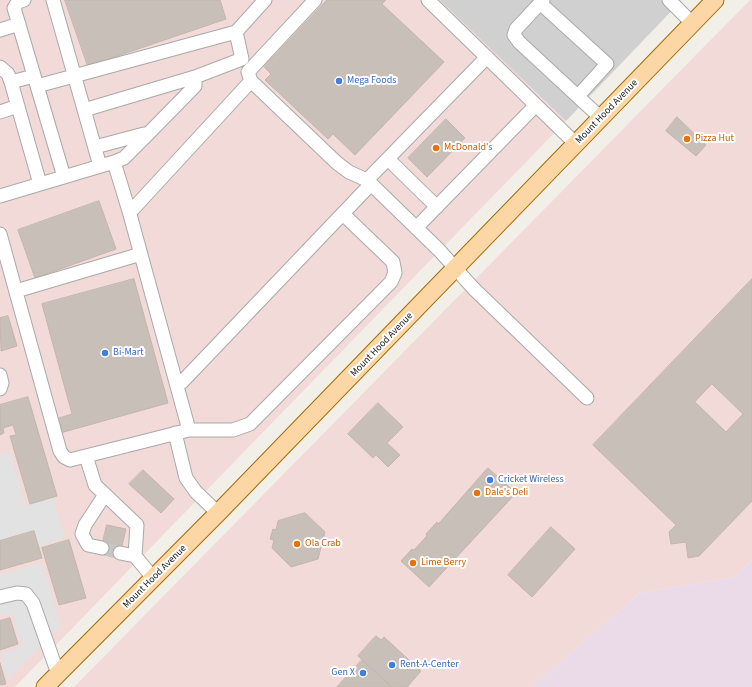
<!DOCTYPE html>
<html>
<head>
<meta charset="utf-8">
<style>
  body { margin:0 }
  canvas { display:block; background:#f2efe9 }
</style>
</head>
<body>
<canvas width="752" height="687"></canvas>
<script>
const g = document.querySelector('canvas').getContext('2d');
g.lineJoin = 'round';
function fillPath(path, color) {
  g.fillStyle = color;
  g.fill(path, 'evenodd');
}
function stroke(path, color, width, dash) {
  g.strokeStyle = color;
  g.lineWidth = width;
  g.lineCap = dash ? 'butt' : 'round';
  g.setLineDash(dash || []);
  g.stroke(path);
}
function write(font, color, halo, rows, align = 'center') {
  g.font = font + ' "Source Sans 3",sans-serif';
  g.lineWidth = 4;
  g.setLineDash([]);
  g.textBaseline = 'middle';
  g.strokeStyle = halo;
  g.fillStyle = color;
  for (const [text, x, y, turn = 0] of rows) {
    g.save();
    g.translate(x, y);
    g.rotate((+turn || 0) * Math.PI / 180);
    g.textAlign = isNaN(turn) ? turn : align;
    if (halo) g.strokeText(text, 0, 0);
    g.fillText(text, 0, 0);
    g.restore();
  }
}
fillPath(new Path2D(`
  M 0,0 L 442,0 L 566,121 L 15,687 L 0,687 Z
  M 750,0 L 752,0 L 752,560 L 736,577 L 640,593 L 531,687 L 74,687 Z`), '#f2dad9');
fillPath(new Path2D(`
  M 752,560 L 752,687 L 531,687 L 640,593 L 736,577 Z`), '#ebdbe8');
fillPath(new Path2D(`
  M 440,0 L 680,0 L 681,1 L 566,121 Z`), '#d0d0d0');
fillPath(new Path2D(`
  M 10,452 L 25,506 L 53,497 L 65,538 L 39,547 L 34,530 L 0,540 L 0,455 Z
  M 42,563 L 61,625 L 7,680 L 0,654 L 22,647 L 12,613 L 0,616 L 0,575 Z`), '#e2e2e2');
const building = new Path2D(`
  M 65,0 L 220,0 L 226,19 L 88,66 Z
  M 327,0 L 386,0 L 382,4 L 444,62 L 355,155 L 333,134 L 328,139 L 265,80 L 271,74 L 264,67 Z
  M 677,117 L 706,145 L 696,156 L 666,131 Z
  M 446,119 L 465,138 L 427,177 L 408,158 Z
  M 99,201 L 116,249 L 35,278 L 18,230 Z
  M 134,279 L 168,403 L 60,433 L 56,419 L 72,414 L 42,304 Z
  M 752,279 L 752,501 L 699,556 L 688,558 L 686,542 L 671,544 L 669,532 L 676,525 L 593,445 ZM 712,384 L 743,414 L 726,432 L 695,402 Z
  M 8,316 L 17,346 L 1,351 L 0,318 Z
  M 28,397 L 57,496 L 30,504 L 10,436 L 16,435 L 13,425 L 3,428 L 4,433 L 0,435 L 0,405 Z
  M 378,403 L 403,427 L 387,443 L 400,455 L 388,467 L 376,455 L 373,458 L 348,434 Z
  M 488,468 L 516,493 L 429,587 L 401,561 L 412,549 L 414,550 L 427,536 L 426,534 L 437,522 L 438,524 Z
  M 143,470 L 174,499 L 161,513 L 129,484 Z
  M 305,513 L 325,532 L 318,559 L 291,567 L 272,548 L 274,540 L 270,539 L 273,529 L 276,530 L 278,521 Z
  M 107,525 L 126,529 L 119,558 L 100,554 Z
  M 551,527 L 575,549 L 532,597 L 508,575 Z
  M 34,531 L 42,558 L 0,570 L 0,541 Z
  M 69,540 L 86,598 L 59,605 L 42,548 Z
  M 10,618 L 18,644 L 0,650 L 0,621 Z
  M 376,636 L 381,640 L 384,637 L 421,671 L 407,687 L 392,687 L 358,656 Z
  M 362,660 L 392,687 L 337,687 Z
  M 0,663 L 6,684 L 0,685 Z`);
fillPath(building, '#c7bfb8');
stroke(building, '#c4b6ab', 1);
stroke(new Path2D(`
  M 102,548 L 120,553`), '#c8c6c1', 13, [13, 6]);
const minor = new Path2D(`
  M 24,0 L 18,2 L 14,8 L 64,177
  M 53,0 L 100,166
  M 428,0 L 576,144
  M 543,0 L 516,29 L 514,35 L 519,42 L 601,118
  M 669,0 L 692,23
  M 540,3 L 607,64 L 578,96
  M 0,30 L 19,24
  M 0,67 L 8,74 L 11,82
  M 34,76 L 11,82 L 40,184
  M 251,81 L 248,72 L 315,0
  M 37,86 L 236,32
  M 84,110 L 195,77 L 242,59 L 236,32 L 265,0
  M 0,112 L 18,106
  M 95,147 L 144,134 L 146,136 L 195,86 L 195,77
  M 388,159 L 437,207
  M 114,162 L 124,158 L 146,136
  M 367,180 L 487,57
  M 0,196 L 114,162 L 129,211
  M 416,228 L 536,105
  M 0,234 L 60,451 L 64,457 L 70,460 L 189,430 L 233,430 L 250,424 L 391,282 L 395,273 L 393,262 L 343,214
  M 16,291 L 141,254
  M 0,375 L 2,383 L 0,389
  M 177,384 L 182,382 L 371,184
  M 189,430 L 129,211 L 133,209 L 251,81 L 337,163 L 349,172 L 367,180 L 439,250 L 474,289 L 587,398
  M 175,433 L 186,478 L 196,492 L 218,513
  M 86,456 L 95,485 L 137,525 L 135,556 L 154,579
  M 102,548 L 88,545 L 82,534 L 85,525 L 104,496
  M 120,553 L 135,556
  M 0,597 L 17,593 L 26,594 L 33,603 L 58,674`);
const major = new Path2D(`
  M 45,687 L 218,513 L 715,0`);
stroke(minor, '#a9a9a9', 15);
stroke(major, '#a06b00', 19);
stroke(minor, '#fff', 13);
stroke(major, '#fcd6a4', 17);
for (const [x, y, r, color] of [
  [339,81,4,"#3f7fe0"],
  [687,139,4,"#e8710a"],
  [436,148,4,"#e8710a"],
  [105,353,4,"#3f7fe0"],
  [490,480,4,"#3f7fe0"],
  [477,493,4,"#e8710a"],
  [297,544,4,"#e8710a"],
  [413,563,4,"#e8710a"],
  [392,665,4,"#3f7fe0"],
  [363,673,4,"#3f7fe0"]
]) {
  const dot = new Path2D();
  dot.arc(x, y, r, 0, 2 * Math.PI);
  g.fillStyle = color;
  g.fill(dot);
  stroke(dot, '#fff', 1.5);
}
write('10px', '#366cbe', '#fff', [
  ["Mega Foods",347,81],
  ["Bi-Mart",113,353],
  ["Cricket Wireless",498,480],
  ["Rent-A-Center",400,665],
  ["Gen X",355,673,"right"]
], 'left');
write('10px', '#222', '#fff', [
  ["Mount Hood Avenue",607,112,-46],
  ["Mount Hood Avenue",382,345,-46],
  ["Mount Hood Avenue",155,577,-45]
]);
write('10px', '#c56008', '#fff', [
  ["Pizza Hut",695,139],
  ["McDonald's",444,148],
  ["Dale's Deli",485,493],
  ["Ola Crab",305,544],
  ["Lime Berry",421,563]
], 'left');
</script>
</body>
</html>
